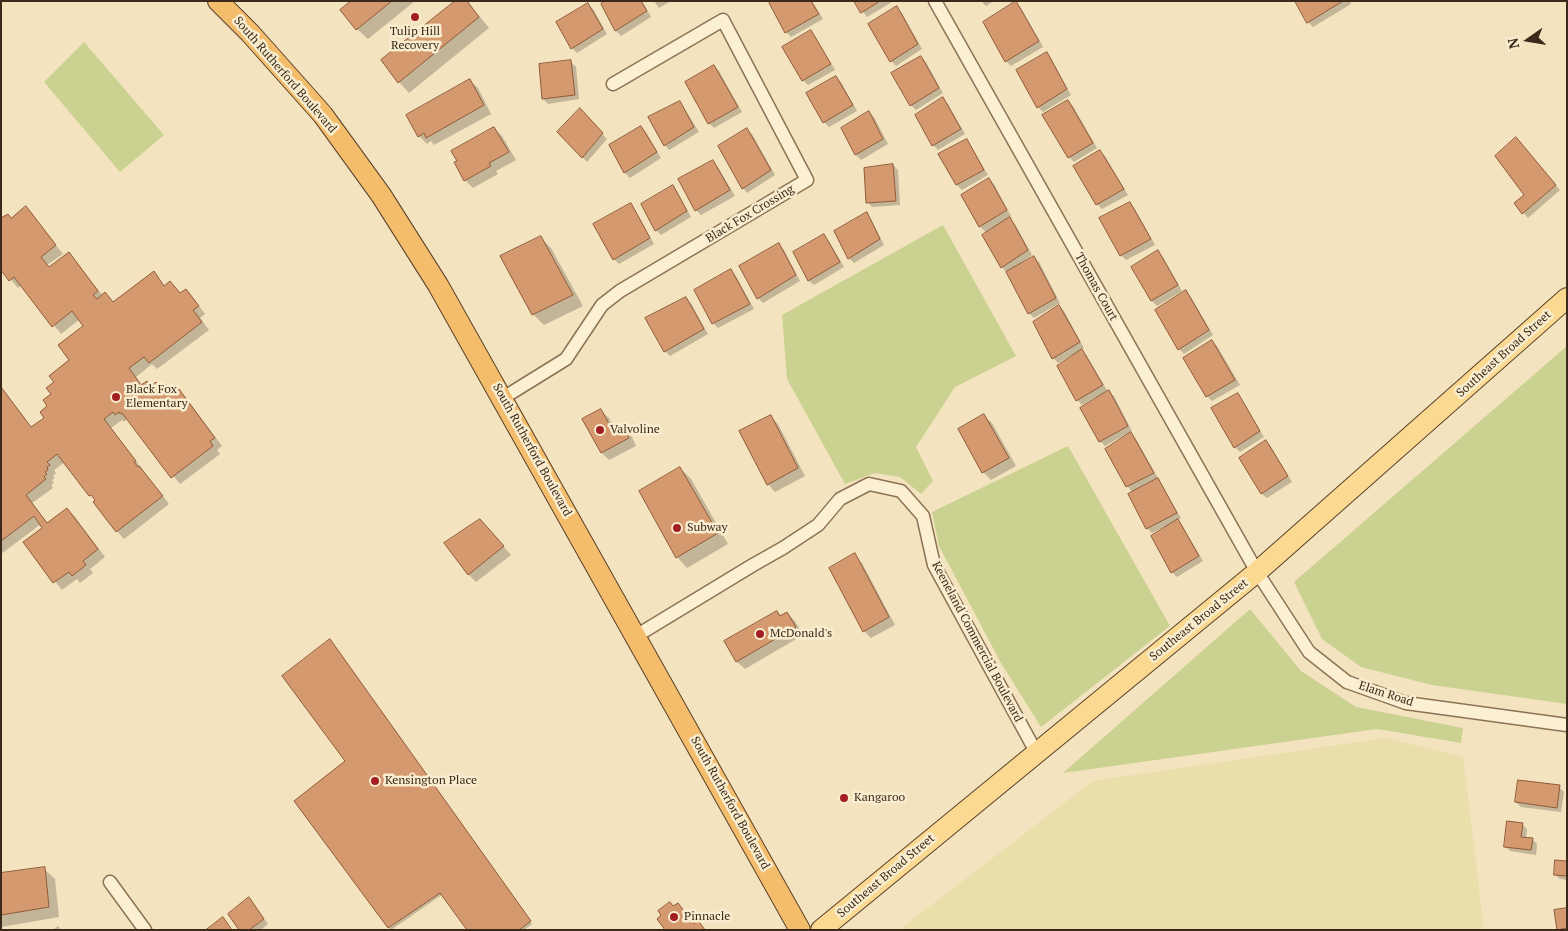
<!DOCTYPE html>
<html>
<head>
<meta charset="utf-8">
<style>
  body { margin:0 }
  #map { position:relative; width:1568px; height:931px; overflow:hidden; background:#f3e3be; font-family:"PT Serif",serif }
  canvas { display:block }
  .frame { position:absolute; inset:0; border:2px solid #3b2a1b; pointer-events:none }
  .north { position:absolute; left:1503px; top:15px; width:50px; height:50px; -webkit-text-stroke:4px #f9edcf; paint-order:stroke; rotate:257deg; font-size:14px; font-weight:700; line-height:20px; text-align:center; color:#3b2a1b }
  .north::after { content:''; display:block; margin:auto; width:18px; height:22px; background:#3b2a1b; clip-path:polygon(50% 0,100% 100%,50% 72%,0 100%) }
</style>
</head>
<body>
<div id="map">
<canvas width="1568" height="931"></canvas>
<div class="frame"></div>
<div class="north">N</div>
</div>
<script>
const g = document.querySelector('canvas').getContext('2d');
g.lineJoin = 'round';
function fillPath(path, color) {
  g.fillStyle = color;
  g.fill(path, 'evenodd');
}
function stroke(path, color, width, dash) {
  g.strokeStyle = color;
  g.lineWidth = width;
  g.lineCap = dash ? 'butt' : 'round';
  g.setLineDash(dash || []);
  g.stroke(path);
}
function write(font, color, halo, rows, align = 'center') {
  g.font = font + ' "PT Serif",serif';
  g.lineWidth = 5;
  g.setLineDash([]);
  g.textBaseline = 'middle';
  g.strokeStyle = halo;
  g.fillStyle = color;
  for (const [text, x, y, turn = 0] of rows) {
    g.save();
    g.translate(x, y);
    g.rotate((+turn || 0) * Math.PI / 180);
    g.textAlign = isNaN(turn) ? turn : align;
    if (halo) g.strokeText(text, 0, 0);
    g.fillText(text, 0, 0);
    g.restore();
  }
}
fillPath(new Path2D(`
  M 1385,738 L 1463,757 L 1484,930 L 899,930 L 1093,781 Z`), '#e9dfab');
fillPath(new Path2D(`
  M 84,42 L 164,135 L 120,172 L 44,82 Z
  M 943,225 L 1016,356 L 955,387 L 916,447 L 933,481 L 921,494 L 900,477 L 875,473 L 845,484 L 787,379 L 782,315 Z
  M 1567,346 L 1567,704 L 1432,685 L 1361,667 L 1322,639 L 1294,582 Z
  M 1068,446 L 1170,626 L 1041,727 L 1001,663 L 939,546 L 932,512 Z
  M 1250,609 L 1301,671 L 1356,707 L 1463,728 L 1461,743 L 1377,729 L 1063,773 Z`), '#cbd291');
fillPath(new Path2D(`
  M 353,1 L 415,1 L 368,39 L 357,29 Z
  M 467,1 L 489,28 L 409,93 L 399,82 L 383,60 Z
  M 607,1 L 642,1 L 651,17 L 621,36 L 616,31 L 602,4 Z
  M 654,1 L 671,1 L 659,8 Z
  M 774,1 L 812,1 L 823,19 L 791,37 L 786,32 Z
  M 856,1 L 891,1 L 892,2 L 867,17 Z
  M 981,1 L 994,1 L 986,6 Z
  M 1296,1 L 1350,1 L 1351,4 L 1313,27 L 1308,22 Z
  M 1016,3 L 1021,8 L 1043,47 L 1011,66 L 1006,61 Z
  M 588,4 L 593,9 L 607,34 L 577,53 L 572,48 L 557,22 Z
  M 897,8 L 902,13 L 922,49 L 896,66 L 891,61 Z
  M 811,32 L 815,37 L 835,70 L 808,85 L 803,80 Z
  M 1046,53 L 1051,58 L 1071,95 L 1043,112 L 1038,107 Z
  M 921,57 L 926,62 L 943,93 L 916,110 L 911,105 Z
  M 571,62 L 576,67 L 579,99 L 548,104 L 543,99 Z
  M 714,66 L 719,71 L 742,112 L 714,128 L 709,123 Z
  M 836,77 L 841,82 L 857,111 L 829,127 L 824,122 Z
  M 470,81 L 478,88 L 491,114 L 434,145 L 431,141 L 427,144 L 419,136 Z
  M 943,99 L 948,104 L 965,134 L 938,150 L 933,145 Z
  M 1068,101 L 1073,106 L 1097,148 L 1074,162 L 1069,157 Z
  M 679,103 L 684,108 L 699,132 L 669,150 L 665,145 Z
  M 580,110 L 607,139 L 587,162 L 559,132 Z
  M 869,112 L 874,117 L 888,144 L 861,160 L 856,155 L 842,128 Z
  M 641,127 L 646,132 L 661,158 L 630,178 L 625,173 L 610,145 Z
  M 494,128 L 502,136 L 516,160 L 496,171 L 498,174 L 473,188 L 465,180 Z
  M 747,130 L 752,134 L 775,175 L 747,193 L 743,188 Z
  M 966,141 L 971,146 L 988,175 L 962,190 L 957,185 Z
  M 1521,143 L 1560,190 L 1528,218 L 1515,203 L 1526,195 Z
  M 1100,151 L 1105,156 L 1128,195 L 1102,209 L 1097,204 Z
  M 713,162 L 718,167 L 735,196 L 701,215 L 696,210 Z
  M 893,165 L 898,170 L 900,205 L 872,207 L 867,202 Z
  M 989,179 L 994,184 L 1011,216 L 1008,218 L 1015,224 L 1032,255 L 1022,262 L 1023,264 L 1034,258 L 1039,262 L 1060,303 L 1034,318 L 1029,313 L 1007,273 L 1002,267 L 987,233 L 980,227 L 963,195 Z
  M 672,186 L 677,191 L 691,217 L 661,235 L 656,230 Z
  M 1130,204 L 1135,209 L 1155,245 L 1126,260 L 1121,255 L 1101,218 Z
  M 630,205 L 635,210 L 654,244 L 619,264 L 614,259 Z
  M 26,208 L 63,254 L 47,265 L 50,268 L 69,253 L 103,296 L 114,303 L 153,273 L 165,286 L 170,283 L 181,294 L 186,290 L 193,298 L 205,314 L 200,318 L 209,330 L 157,369 L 152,364 L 136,377 L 142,386 L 161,389 L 166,385 L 171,390 L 176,387 L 183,394 L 222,446 L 217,450 L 220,454 L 180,484 L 127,419 L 124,422 L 122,420 L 111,428 L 169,504 L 124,539 L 117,531 L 96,501 L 65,462 L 54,470 L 56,473 L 53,476 L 55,478 L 52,480 L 54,483 L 51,485 L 53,488 L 32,503 L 48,524 L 67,509 L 75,517 L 105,557 L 90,569 L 93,573 L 80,583 L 77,579 L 62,590 L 24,543 L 44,528 L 41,524 L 1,554 L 1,387 L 32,428 L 46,418 L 56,382 L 71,361 L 85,326 L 80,319 L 61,334 L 22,285 L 18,288 L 1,268 L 11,219 Z
  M 866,214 L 871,219 L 884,245 L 854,263 L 849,258 Z
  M 824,236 L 829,241 L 844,267 L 814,285 L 809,281 L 794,253 Z
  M 540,237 L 551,248 L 583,306 L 544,325 L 533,314 L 501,256 Z
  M 779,245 L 784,250 L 800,281 L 763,303 L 758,298 Z
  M 1158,252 L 1163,257 L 1182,291 L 1157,306 L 1152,301 L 1133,267 Z
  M 731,271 L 736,276 L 754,309 L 718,328 L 713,323 L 696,290 Z
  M 1186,292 L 1191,297 L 1213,335 L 1184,354 L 1179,349 Z
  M 686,298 L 691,303 L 708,334 L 670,356 L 665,351 Z
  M 1059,306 L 1064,311 L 1084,348 L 1081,349 L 1087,356 L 1108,392 L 1114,396 L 1132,431 L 1130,432 L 1136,439 L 1158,478 L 1156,479 L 1162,485 L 1181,518 L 1177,520 L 1182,525 L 1203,561 L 1177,577 L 1172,572 L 1165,529 L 1164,527 L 1152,533 L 1147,528 L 1133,493 L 1127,486 L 1107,449 L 1129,435 L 1128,433 L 1105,446 L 1100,441 L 1097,399 L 1096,397 L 1082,405 L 1077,400 L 1073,357 L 1072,355 L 1058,363 L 1053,358 Z
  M 1212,341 L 1217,346 L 1240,385 L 1212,401 L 1207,396 L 1185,358 Z
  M 1237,395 L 1242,400 L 1264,437 L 1240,452 L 1235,447 Z
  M 601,411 L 609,418 L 617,433 L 624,430 L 632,437 L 636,446 L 609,460 L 602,453 Z
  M 770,416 L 778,424 L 805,476 L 775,492 L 768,484 Z
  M 984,416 L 992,423 L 1016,466 L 991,480 L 983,472 Z
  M 1266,442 L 1271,447 L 1292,482 L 1267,498 L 1262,494 L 1241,459 Z
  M 680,468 L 691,479 L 728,544 L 687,568 L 677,557 Z
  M 488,529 L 511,555 L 476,582 L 469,575 L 446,543 Z
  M 854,555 L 862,563 L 895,625 L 871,638 L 864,631 Z
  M 777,612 L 782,617 L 787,613 L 795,621 L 803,635 L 745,669 L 737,662 L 726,642 Z
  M 332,643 L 532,924 L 524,930 L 468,930 L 443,894 L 391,930 L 295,801 L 346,762 Z
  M 1559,787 L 1564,792 L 1561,812 L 1521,807 L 1516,802 Z
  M 1522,824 L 1527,829 L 1526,839 L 1532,839 L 1537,844 L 1536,855 L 1510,851 L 1505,846 Z
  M 1567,862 L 1567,880 L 1560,879 L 1555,874 Z
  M 44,869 L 55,879 L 59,917 L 1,927 L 1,874 Z
  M 249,899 L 268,924 L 261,930 L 241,930 Z
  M 58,926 L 61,930 L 53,930 Z`), '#0003');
const building = new Path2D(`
  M 351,1 L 392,1 L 356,30 L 340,10 Z
  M 455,1 L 467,1 L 479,17 L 398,83 L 381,60 Z
  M 605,1 L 641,1 L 647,11 L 615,31 L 601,4 Z
  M 772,1 L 811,1 L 819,14 L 785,33 L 769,3 Z
  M 854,1 L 880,1 L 861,13 Z
  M 1016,1 L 1039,41 L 1005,62 L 983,22 Z
  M 1295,1 L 1343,1 L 1307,23 Z
  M 588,3 L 603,29 L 571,49 L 556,22 Z
  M 897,6 L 918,44 L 890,62 L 868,24 Z
  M 811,30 L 831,64 L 802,81 L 782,47 Z
  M 1047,52 L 1067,89 L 1037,108 L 1016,70 Z
  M 921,56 L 939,88 L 910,106 L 891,73 Z
  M 571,60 L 575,95 L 542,99 L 539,64 Z
  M 714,65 L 738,107 L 708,124 L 685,82 Z
  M 836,76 L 853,105 L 823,123 L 806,93 Z
  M 470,79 L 484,105 L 426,138 L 424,133 L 418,137 L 406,115 Z
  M 943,97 L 961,129 L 932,146 L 915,115 Z
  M 1068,100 L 1093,143 L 1068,158 L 1042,115 Z
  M 680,101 L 694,127 L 664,146 L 648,117 Z
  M 580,108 L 603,133 L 582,158 L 557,132 Z
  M 869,111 L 883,139 L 855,155 L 841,128 Z
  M 641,126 L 657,152 L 624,173 L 609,145 Z
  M 494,127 L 509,152 L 489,163 L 491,166 L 464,181 L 454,162 L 457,161 L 451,151 Z
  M 747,128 L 771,170 L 742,189 L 718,146 Z
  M 1516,137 L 1556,185 L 1522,214 L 1514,203 L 1524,195 L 1495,156 Z
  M 967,139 L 984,170 L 956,185 L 938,154 Z
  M 1100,150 L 1124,189 L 1096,205 L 1073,166 Z
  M 713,160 L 730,190 L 695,211 L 678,179 Z
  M 893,164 L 896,201 L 866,203 L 864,168 Z
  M 989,178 L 1007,210 L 979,227 L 961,195 Z
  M 673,185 L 687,211 L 655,231 L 641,204 Z
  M 1130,202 L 1151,239 L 1120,256 L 1099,218 Z
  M 631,203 L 650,238 L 613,260 L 593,224 Z
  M 26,206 L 56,245 L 41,257 L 49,267 L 69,252 L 98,291 L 93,295 L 97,299 L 105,292 L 113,302 L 154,271 L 164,286 L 170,281 L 180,293 L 186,289 L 199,306 L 193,310 L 202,322 L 149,363 L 144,357 L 129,368 L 141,385 L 147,381 L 151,386 L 156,382 L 161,388 L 166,384 L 170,389 L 176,385 L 215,438 L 210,441 L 213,446 L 171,478 L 122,413 L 120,414 L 119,412 L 115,415 L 113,412 L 104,419 L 136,461 L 134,462 L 138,467 L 139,466 L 163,496 L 116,532 L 93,502 L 95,500 L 91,495 L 89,496 L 57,454 L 47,462 L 50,465 L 47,467 L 48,470 L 45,472 L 47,474 L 44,477 L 46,479 L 26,495 L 47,523 L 67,508 L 98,549 L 83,561 L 86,565 L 72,576 L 69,572 L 53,583 L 23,542 L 42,528 L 34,516 L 1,541 L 1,387 L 31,427 L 44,418 L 40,412 L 47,406 L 43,400 L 51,394 L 46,388 L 54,382 L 49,376 L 69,360 L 58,345 L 83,326 L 72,311 L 52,327 L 14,277 L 9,281 L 1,270 L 1,218 L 8,214 L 11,218 Z
  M 867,212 L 880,239 L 848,259 L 834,231 Z
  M 1010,217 L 1028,250 L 1001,268 L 982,235 Z
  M 824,234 L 840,262 L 808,281 L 793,252 Z
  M 541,236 L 573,295 L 532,315 L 500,256 Z
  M 779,243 L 796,275 L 757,299 L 739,266 Z
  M 1158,250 L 1178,285 L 1151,301 L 1131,267 Z
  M 1034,256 L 1056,298 L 1028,314 L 1006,272 Z
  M 731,269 L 750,304 L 712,324 L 694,290 Z
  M 1186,290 L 1209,330 L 1178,350 L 1155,310 Z
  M 686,297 L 704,329 L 664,352 L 645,318 Z
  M 1059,305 L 1080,342 L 1052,359 L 1033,322 Z
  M 1212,340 L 1235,380 L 1206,397 L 1183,358 Z
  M 1082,349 L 1103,385 L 1076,401 L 1057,366 Z
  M 1109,390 L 1128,426 L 1099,442 L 1080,408 Z
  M 1238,393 L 1260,431 L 1234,448 L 1211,408 Z
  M 601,409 L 614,433 L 624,428 L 629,438 L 601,453 L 582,419 Z
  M 984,414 L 1009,458 L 982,473 L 958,429 Z
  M 771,415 L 798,468 L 767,485 L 739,431 Z
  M 1131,432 L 1154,473 L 1126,487 L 1105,449 Z
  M 1266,440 L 1288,476 L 1261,494 L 1239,458 Z
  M 680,467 L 718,533 L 676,558 L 639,491 Z
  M 1158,478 L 1177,513 L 1146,529 L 1128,494 Z
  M 480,519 L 504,546 L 468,575 L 444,543 Z
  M 1178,519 L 1199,556 L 1171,573 L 1151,536 Z
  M 855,553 L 889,617 L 863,632 L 829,568 Z
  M 777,611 L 780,616 L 787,612 L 796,627 L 736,662 L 724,641 Z
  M 330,639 L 531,921 L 519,930 L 467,930 L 440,893 L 388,928 L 294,801 L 345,761 L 282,676 Z
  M 1518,780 L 1560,785 L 1557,808 L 1515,802 Z
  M 1507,821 L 1523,823 L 1521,837 L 1533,838 L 1531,850 L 1504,847 Z
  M 1555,860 L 1567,861 L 1567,876 L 1554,875 Z
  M 45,867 L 49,907 L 1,915 L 1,873 Z
  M 249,897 L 264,919 L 249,930 L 239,930 L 228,914 Z
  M 670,902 L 673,906 L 678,903 L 694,924 L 698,920 L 705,930 L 665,930 L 657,919 L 661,915 L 658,911 Z
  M 1567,908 L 1567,928 L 1557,930 L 1554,910 Z
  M 223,917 L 232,930 L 206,930 Z`);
fillPath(building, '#d59970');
stroke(building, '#8f5a38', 1);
const minor = new Path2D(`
  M 935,1 L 1257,572 L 1309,652 L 1347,682 L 1406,703 L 1567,725
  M 503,398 L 566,359 L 602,305 L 620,291 L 807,180 L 723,20 L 613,84
  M 636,636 L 753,565 L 783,548 L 818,525 L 840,499 L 869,484 L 901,491 L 923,516 L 934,565 L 1036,752
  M 110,882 L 145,930`);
const primary = new Path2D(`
  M 821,930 L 1257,572 L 1567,298`);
const trunk = new Path2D(`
  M 218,1 L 250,33 L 323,115 L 381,195 L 438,285 L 800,930`);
stroke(minor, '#8d7255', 15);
stroke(primary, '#5a402a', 22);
stroke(trunk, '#5a402a', 22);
stroke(minor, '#fcf0d2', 12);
stroke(primary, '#fbd991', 20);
stroke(trunk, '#f4bd6b', 20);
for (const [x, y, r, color] of [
  [415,17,5,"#a31e20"],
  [116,397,5,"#a31e20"],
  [600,430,5,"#a31e20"],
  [677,528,5,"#a31e20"],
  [760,634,5,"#a31e20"],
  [375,781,5,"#a31e20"],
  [844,798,5,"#a31e20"],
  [674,917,5,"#a31e20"]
]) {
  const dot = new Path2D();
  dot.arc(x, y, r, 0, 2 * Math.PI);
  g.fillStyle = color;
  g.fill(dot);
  stroke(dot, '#f9edcf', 2);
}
write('12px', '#3b2a1b', '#f9edcf', [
  ["Tulip Hill",415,32,"center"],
  ["Recovery",415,46,"center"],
  ["Black Fox",126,390],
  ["Elementary",126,404],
  ["Valvoline",610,430],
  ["Subway",687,528],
  ["McDonald's",770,634],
  ["Kensington Place",385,781],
  ["Kangaroo",854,798],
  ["Pinnacle",684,917]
], 'left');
write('12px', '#3b2a1b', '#f9edcf', [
  ["South Rutherford Boulevard",285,75,49],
  ["Black Fox Crossing",750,214,-31],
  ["Thomas Court",1096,287,61],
  ["Southeast Broad Street",1504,354,-42],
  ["South Rutherford Boulevard",532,450,61],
  ["Southeast Broad Street",1199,620,-39],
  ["Keeneland Commercial Boulevard",977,642,62],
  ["Elam Road",1386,694,18],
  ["South Rutherford Boulevard",730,803,61],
  ["Southeast Broad Street",886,876,-40]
]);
</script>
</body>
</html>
